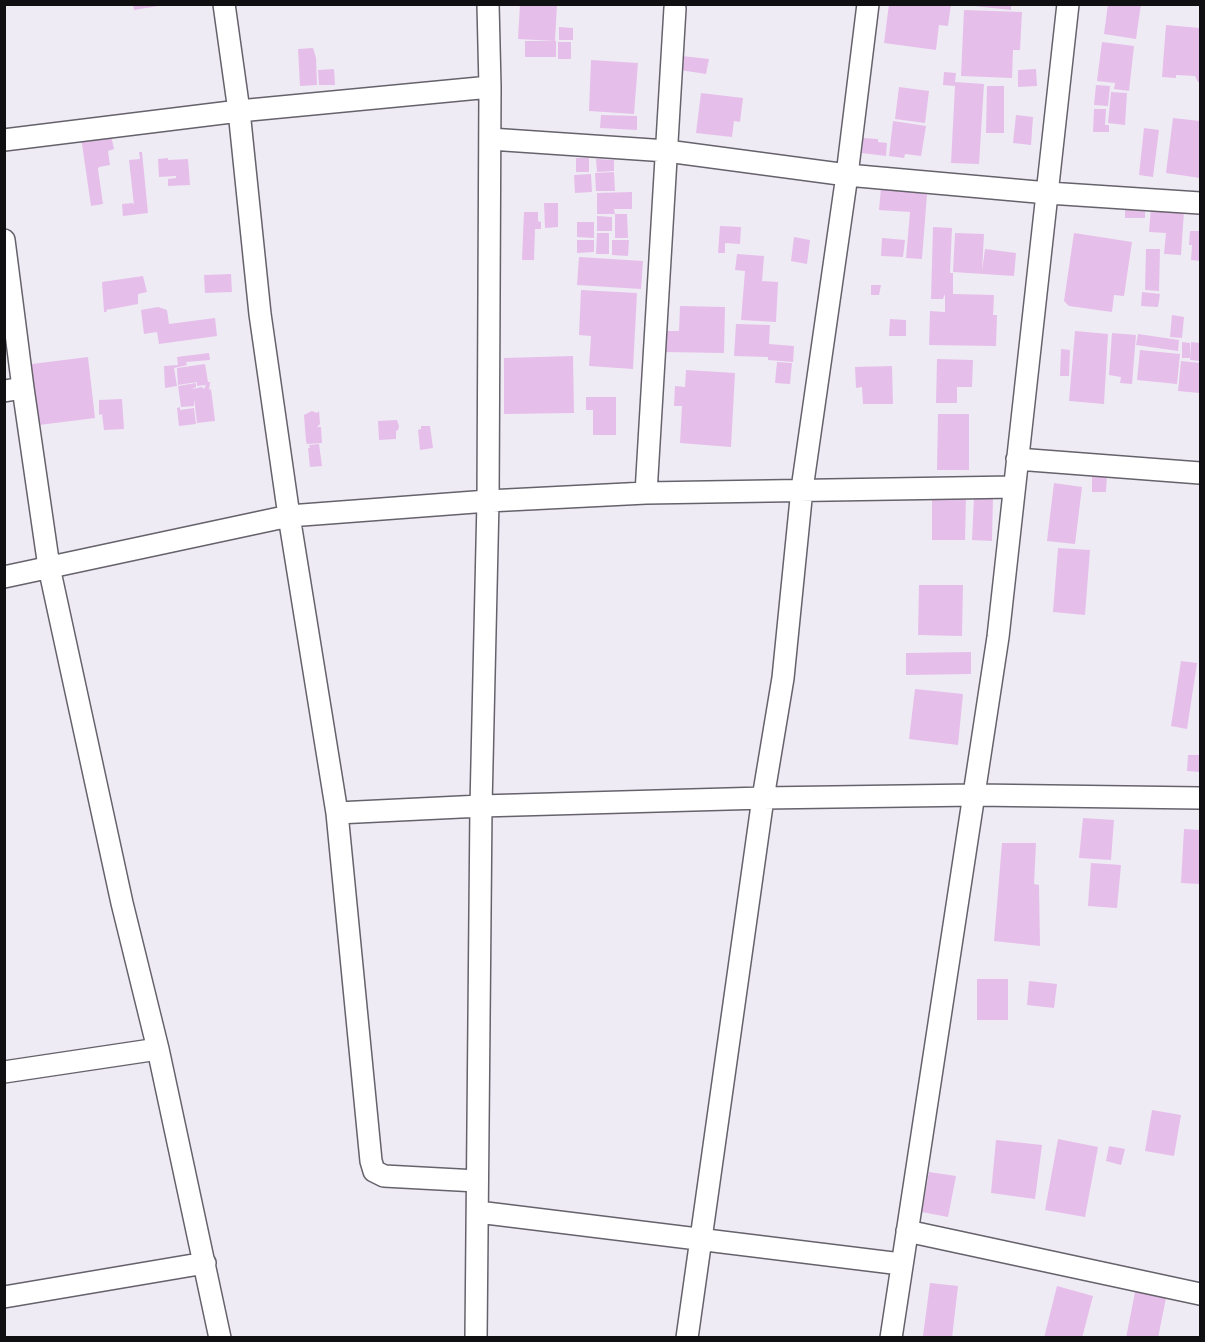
<!DOCTYPE html>
<html>
<head>
<meta charset="utf-8">
<style>
	body { margin:0 }
	#map { position:relative; width:1205px; height:1342px; overflow:hidden; background:#efebf5; font-family:Arial,sans-serif }
	canvas { display:block }
	.frame { position:absolute; inset:0; border:6px solid #100f12; pointer-events:none }
</style>
</head>
<body>
<div id="map">
<canvas width="1205" height="1342"></canvas>
<div class="frame"></div>
</div>
<script>
const ctx = document.querySelector('canvas').getContext('2d');
ctx.lineJoin = 'round';
function fillPath(path, color) { ctx.fillStyle = color; ctx.fill(path, 'evenodd'); }
const poly = rows => new Path2D(rows.map(r => 'M' + r).join(''));
function trace(path, color, width, dash) { ctx.strokeStyle = color; ctx.lineWidth = width; ctx.lineCap = dash ? 'butt' : 'round'; ctx.setLineDash(dash || []); ctx.stroke(path); }
fillPath(poly([
	[133,4,158,4,158,6,134,10],
	[520,4,557,4,555,41,518,39],
	[889,4,951,4,948,26,939,25,936,50,884,43],
	[974,4,1011,4,1011,10,974,6],
	[1108,4,1141,4,1136,39,1104,34],
	[964,10,1022,12,1020,50,1013,50,1012,78,961,76],
	[1166,25,1200,28,1200,82,1198,82,1195,76,1176,75,1176,78,1162,77],
	[559,27,573,28,573,40,559,40],
	[525,41,556,41,556,57,525,57],
	[558,42,571,42,571,59,558,59],
	[1102,42,1134,46,1129,91,1114,89,1115,83,1097,81],
	[313,48,316,58,317,85,300,86,298,49],
	[682,56,709,59,706,74,680,70],
	[591,60,638,63,634,114,589,111],
	[334,69,335,85,319,85,318,70],
	[1036,69,1037,86,1018,87,1018,70],
	[944,72,956,73,955,82,984,84,979,164,951,163,955,86,943,85],
	[1096,85,1110,86,1108,106,1094,105],
	[987,86,1004,86,1004,133,986,133],
	[899,87,929,91,925,123,895,119],
	[1111,92,1127,93,1125,125,1108,123],
	[701,93,743,98,740,122,734,121,732,137,696,133],
	[1094,109,1106,109,1105,125,1109,125,1109,132,1093,132],
	[601,115,637,116,637,130,600,128],
	[1016,115,1033,117,1031,145,1013,143],
	[1173,118,1200,121,1200,178,1166,173],
	[893,121,926,126,921,156,905,154,904,158,889,156],
	[1144,128,1159,130,1153,177,1139,175],
	[111,135,114,149,108,151,110,165,99,167,98,169,103,204,91,206,81,137],
	[863,138,878,139,878,142,887,143,886,156,862,153],
	[139,152,142,152,148,213,123,216,122,204,133,203,134,205,129,160,140,159],
	[168,158,168,160,188,159,190,185,168,186,168,179,176,178,176,176,159,177,158,159],
	[576,158,589,158,589,172,576,172],
	[596,159,614,160,614,171,597,172],
	[614,172,615,191,596,191,595,173],
	[591,174,592,192,575,193,574,175],
	[882,177,928,181,922,259,906,258,910,212,879,210],
	[632,192,632,209,614,209,615,214,597,214,597,193],
	[1152,194,1185,197,1181,255,1164,254,1166,233,1149,232],
	[544,203,558,203,558,227,545,228],
	[1125,203,1145,203,1145,218,1125,218],
	[524,212,538,212,538,221,541,222,541,229,535,229,534,260,522,260],
	[615,214,627,214,628,238,615,238],
	[597,216,612,217,612,231,597,231],
	[577,222,594,222,594,238,577,237],
	[720,226,741,227,740,244,725,243,725,253,718,253],
	[933,227,952,228,950,273,953,273,953,294,994,295,993,315,997,315,996,346,929,345,930,311,945,312,945,294,943,299,931,299],
	[1190,231,1200,231,1200,261,1191,260,1192,245,1189,245],
	[597,233,609,233,609,254,596,254],
	[955,233,984,234,982,271,985,249,1016,253,1014,276,953,272],
	[1074,233,1132,242,1124,296,1114,295,1112,312,1069,306,1064,301],
	[794,237,810,240,807,264,791,261],
	[882,238,905,240,903,257,881,256],
	[577,240,594,240,594,252,577,253],
	[612,240,629,240,628,256,612,255],
	[1146,249,1160,249,1159,291,1145,290],
	[737,254,764,256,762,281,778,282,776,322,741,320,745,271,735,270],
	[579,257,643,261,641,289,577,285],
	[231,274,232,292,205,293,204,275],
	[143,276,147,292,138,294,138,304,106,310,107,312,104,312,102,282],
	[871,285,881,285,879,295,871,295],
	[581,290,637,293,633,369,589,366,591,336,579,335],
	[1142,292,1160,294,1158,307,1141,306],
	[680,306,725,307,724,353,663,352,664,331,679,331],
	[158,307,167,310,169,324,215,318,217,336,159,344,157,332,144,334,141,310],
	[1172,315,1184,317,1182,338,1170,337],
	[890,319,906,320,906,336,889,336],
	[736,324,770,325,769,344,794,346,793,362,768,360,768,357,734,356],
	[1075,331,1108,334,1104,404,1069,401],
	[1112,333,1136,335,1132,384,1120,383,1121,377,1109,375],
	[1138,334,1179,340,1178,351,1136,345],
	[1182,342,1190,343,1190,358,1182,358],
	[1191,342,1200,343,1200,361,1190,360],
	[1061,349,1070,350,1069,376,1060,376],
	[1140,350,1180,354,1177,384,1137,380],
	[209,353,210,360,186,362,187,365,174,368,177,386,165,388,164,366,178,365,177,357],
	[573,356,574,413,504,414,504,358],
	[88,357,95,418,31,426,24,365],
	[937,359,973,360,972,387,957,387,957,403,936,403],
	[1181,361,1200,363,1200,393,1178,391],
	[777,362,792,363,790,384,775,383],
	[205,364,208,382,210,382,209,390,211,389,215,421,197,423,194,398,194,406,181,407,178,386,196,383,196,387,192,389,202,387,204,389,206,385,197,386,197,382,178,385,177,370,177,368],
	[892,366,893,404,863,404,862,387,856,388,855,367],
	[686,370,735,373,731,447,680,443,682,406,674,406,675,386,685,387],
	[586,397,616,397,616,435,593,435,593,410,586,410],
	[122,399,124,429,104,430,102,414,99,415,99,400],
	[180,407,180,410,194,408,196,424,179,426,177,408],
	[312,411,317,413,319,411,320,424,317,427,321,427,322,443,307,444,306,441,304,415],
	[938,414,969,414,969,470,937,470],
	[397,420,399,426,398,430,396,431,396,439,379,440,378,421],
	[421,426,430,426,433,448,420,450,418,430,421,429],
	[319,444,322,466,310,467,308,448,310,448,309,445],
	[1092,474,1107,474,1106,492,1092,492],
	[1054,483,1082,487,1075,544,1047,541],
	[932,495,966,495,965,540,932,540],
	[974,496,993,497,992,541,972,540],
	[1058,548,1090,550,1085,615,1053,612],
	[919,585,963,585,962,636,918,635],
	[971,652,971,674,906,675,906,653],
	[1181,661,1197,663,1187,729,1171,726],
	[915,689,963,694,958,745,909,739],
	[1188,755,1200,755,1200,772,1187,771],
	[1083,818,1114,820,1111,860,1079,858],
	[1184,829,1200,830,1200,884,1181,883],
	[1002,843,1036,843,1034,884,1039,885,1040,946,994,941],
	[1091,863,1121,865,1117,908,1088,906],
	[977,979,1008,979,1008,1020,977,1020],
	[1029,981,1057,984,1054,1008,1027,1005],
	[1152,1110,1181,1115,1174,1156,1145,1151],
	[1058,1139,1098,1147,1085,1217,1045,1210],
	[996,1140,1042,1145,1035,1199,991,1193],
	[1109,1146,1125,1149,1121,1165,1106,1161],
	[929,1172,956,1176,948,1217,922,1212],
	[930,1283,958,1286,952,1338,923,1336],
	[1057,1286,1093,1296,1082,1338,1044,1338],
	[1136,1287,1167,1293,1158,1338,1126,1338]
]), '#e6beea');
const minor = poly([
	[224,4,239,111,260,314,289,516,337,813,371,1161,374,1171,384,1176,477,1181],
	[490,139,667,151,847,175,1048,193,1200,203],
	[4,140,239,111,490,87],
	[4,240,23,388,49,567,122,903,158,1049,220,1338],
	[4,391,23,388],
	[1017,459,1200,473],
	[646,493,675,8],
	[4,577,289,516,488,501,646,493,1014,487],
	[337,813,481,806,763,798,975,795,1200,798],
	[4,1072,158,1049],
	[478,1212,901,1264],
	[907,1231,1200,1294],
	[4,1297,205,1263],
	[476,1338,481,806,488,501,490,87,488,4],
	[687,1338,763,798,783,678,802,489,847,175,868,4],
	[891,1338,998,637,1068,4]
]);
trace(minor, '#66626b', 24);
trace(minor, '#fff', 21);
</script>
</body>
</html>
